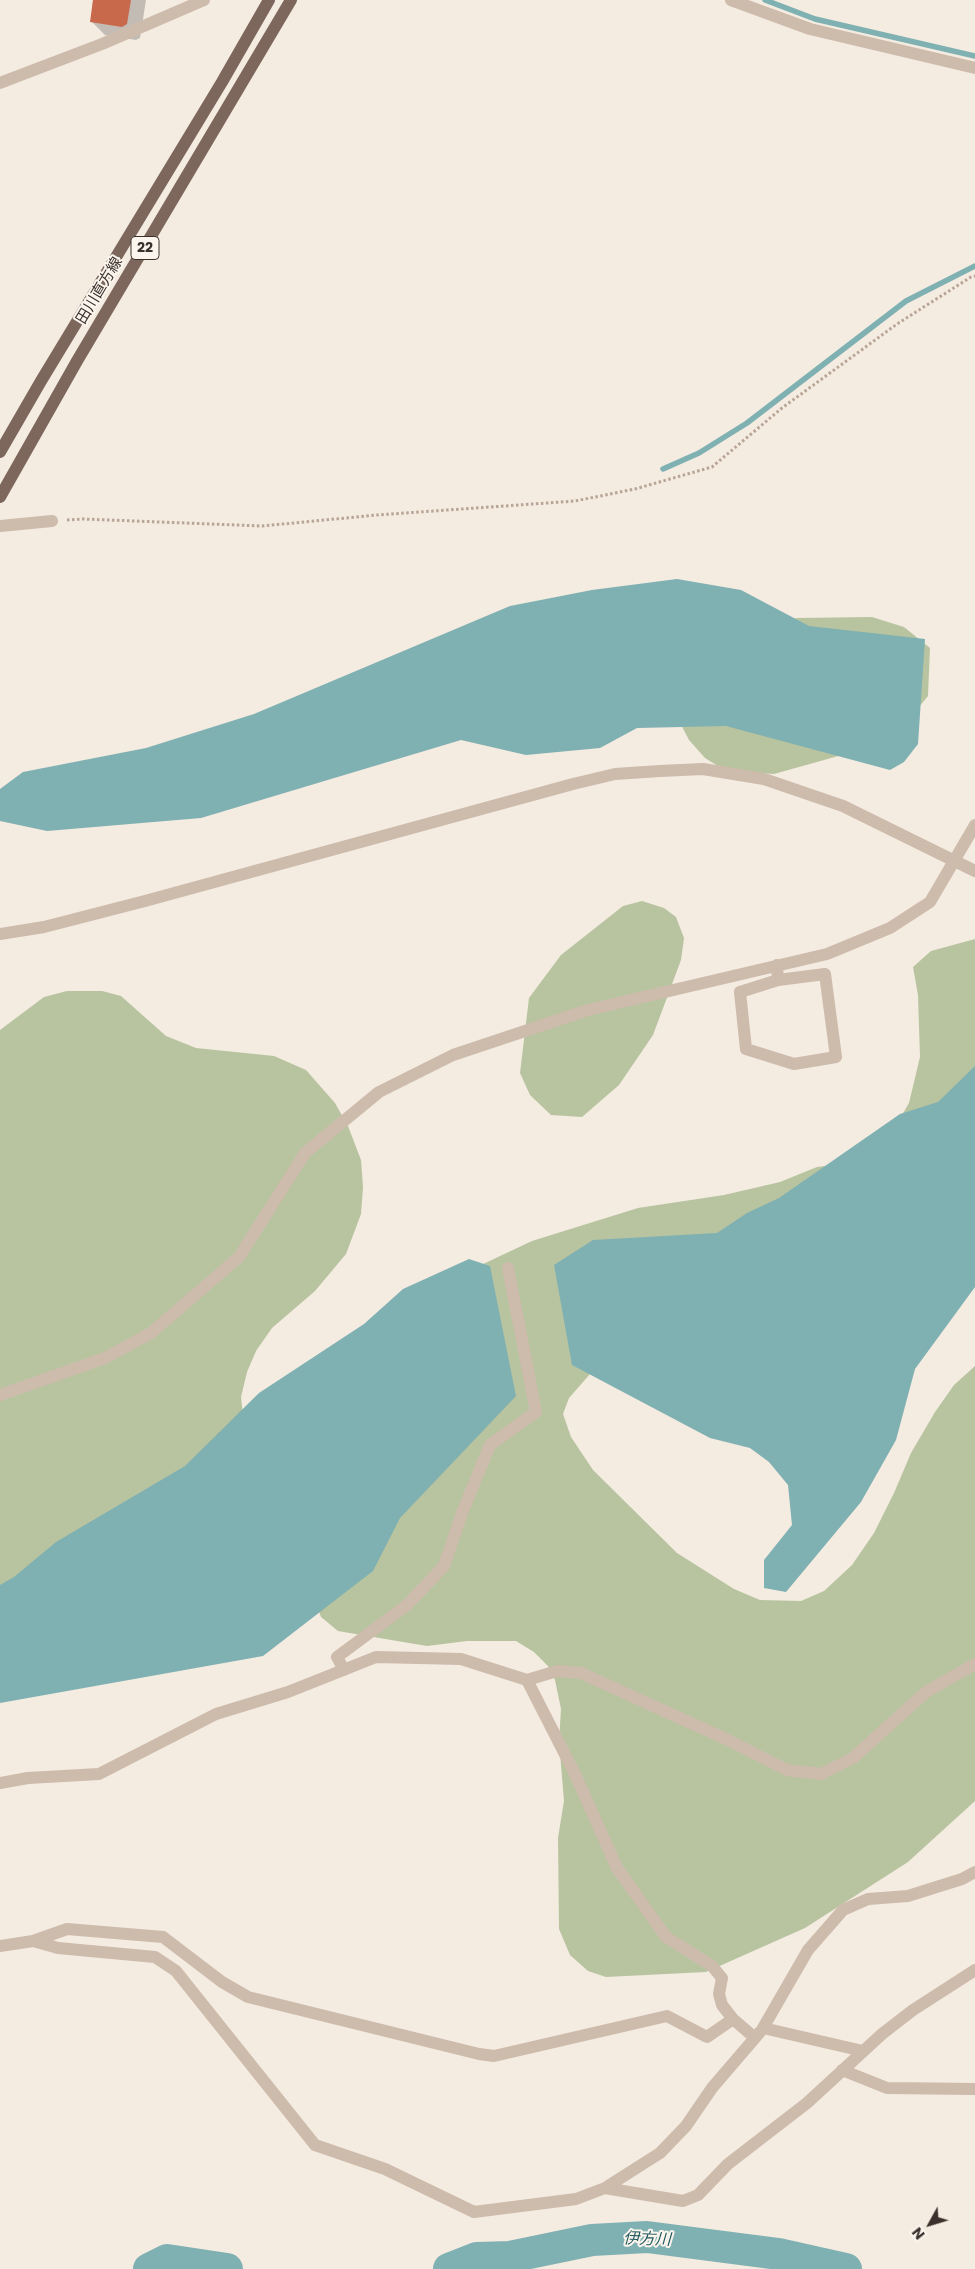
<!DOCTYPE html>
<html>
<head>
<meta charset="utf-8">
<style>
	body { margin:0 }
	#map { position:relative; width:975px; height:2269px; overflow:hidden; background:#f4ebe1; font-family:Poppins,sans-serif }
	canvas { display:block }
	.north { position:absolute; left:905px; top:2199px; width:50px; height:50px; -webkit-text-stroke:4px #fbf5ee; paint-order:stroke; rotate:231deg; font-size:14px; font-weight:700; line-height:20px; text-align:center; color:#3b302b }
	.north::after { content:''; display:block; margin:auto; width:18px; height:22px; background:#3b302b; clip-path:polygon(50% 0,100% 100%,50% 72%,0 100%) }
</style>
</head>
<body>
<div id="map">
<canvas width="975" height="2269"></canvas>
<div class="north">N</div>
</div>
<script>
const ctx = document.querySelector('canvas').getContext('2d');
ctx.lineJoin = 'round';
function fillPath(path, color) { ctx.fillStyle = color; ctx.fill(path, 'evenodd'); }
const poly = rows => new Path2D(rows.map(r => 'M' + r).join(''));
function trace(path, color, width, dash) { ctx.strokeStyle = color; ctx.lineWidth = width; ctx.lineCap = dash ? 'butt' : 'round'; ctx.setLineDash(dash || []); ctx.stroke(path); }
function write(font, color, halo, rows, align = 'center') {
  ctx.font = font + ' Poppins,"Noto Sans JP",sans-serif'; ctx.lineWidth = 4; ctx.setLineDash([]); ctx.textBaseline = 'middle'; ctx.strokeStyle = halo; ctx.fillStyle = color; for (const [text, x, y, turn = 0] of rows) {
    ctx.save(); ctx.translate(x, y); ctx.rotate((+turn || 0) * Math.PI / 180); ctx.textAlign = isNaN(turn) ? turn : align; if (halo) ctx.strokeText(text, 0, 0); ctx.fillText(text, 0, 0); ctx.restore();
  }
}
fillPath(poly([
	[872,617,904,627,930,648,928,696,919,707,849,753,774,774,726,771,705,758,689,740,668,700,730,631,797,618],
	[642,901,664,908,676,917,684,938,681,960,653,1035,619,1085,582,1117,551,1115,530,1095,520,1073,529,998,561,955,623,906],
	[975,939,975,1229,597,1366,569,1398,563,1414,571,1437,593,1470,677,1553,734,1589,760,1600,801,1601,824,1591,852,1565,874,1533,894,1493,911,1453,935,1412,954,1385,975,1366,975,1801,908,1862,805,1928,706,1972,606,1977,588,1971,570,1955,559,1929,558,1838,564,1801,559,1741,561,1709,555,1680,548,1666,534,1652,516,1641,467,1641,427,1646,338,1631,321,1617,310,1586,481,1265,532,1241,638,1208,724,1195,780,1182,817,1167,850,1163,888,1139,909,1103,920,1057,918,995,913,967,931,951],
	[67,991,102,991,121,996,166,1036,196,1048,274,1056,306,1070,335,1103,348,1126,361,1160,363,1187,361,1214,346,1254,315,1291,272,1328,256,1351,247,1372,241,1397,249,1474,0,1702,0,1030,44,997]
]), '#b8c4a0');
fillPath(poly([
	[677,579,741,590,809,626,925,639,918,744,904,762,890,770,726,726,637,728,600,748,526,755,461,740,201,818,47,831,0,821,0,789,23,772,146,748,254,714,510,606,592,590],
	[975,1066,975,1287,915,1369,896,1440,861,1502,786,1592,764,1588,764,1560,792,1525,788,1485,769,1462,750,1448,710,1438,572,1365,554,1265,593,1240,717,1233,747,1213,779,1198,900,1114,938,1102],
	[469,1259,490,1266,516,1396,400,1518,373,1571,263,1656,0,1703,0,1585,14,1577,56,1542,185,1466,259,1393,364,1324,403,1289]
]), '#7fb0b2');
fillPath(poly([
	[93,0,146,0,140,38,136,40,105,35,91,21]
]), '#0003');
trace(poly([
	[765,0,815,19,975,56],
	[663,469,699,453,747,423,906,301,975,266]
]), '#7fb0b2', 5.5);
trace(poly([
	[149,2269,167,2260,227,2269],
	[449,2269,477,2258,510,2257,592,2240,647,2237,779,2254,846,2269]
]), '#7fb0b2', 32);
fillPath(poly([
	[93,0,131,0,127,24,122,27,90,22]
]), '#c8694b');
trace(poly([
	[67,520,83,519,262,526,377,515,575,501,635,489,712,467,782,408,897,324,971,277,975,276]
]), '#b9a596', 3, [2.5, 2.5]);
trace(poly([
	[731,0,810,29,975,68],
	[0,83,102,44,204,0],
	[0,526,52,521],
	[0,934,44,927,145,901,573,784,615,774,660,771,703,769,764,779,843,806,975,871],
	[777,965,778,980,740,992,746,1049,794,1064,836,1057,825,974,778,980],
	[0,1395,105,1358,151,1333,239,1257,305,1153,379,1092,453,1055,588,1010,827,954,890,928,930,902,975,825],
	[344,1670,337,1657,407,1605,444,1566,462,1513,490,1445,536,1412,508,1268],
	[527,1680,575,1774,617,1868,666,1937,712,1966,722,1978,719,1994,722,2005,733,2019,755,2038],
	[0,1783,28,1778,99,1774,216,1714,288,1692,376,1657,461,1659,527,1680,557,1671,581,1673,726,1739,787,1770,821,1774,853,1758,926,1692,975,1664],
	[33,1941,67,1929,163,1937,222,1982,248,1997,479,2054,494,2056,667,2016,707,2037,733,2019],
	[0,1946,33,1941,58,1948,155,1957,176,1971,315,2145,385,2169,474,2212,576,2199,605,2188,683,2201,698,2195,728,2164,807,2103,882,2034,913,2010,975,1970],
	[863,2051,763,2028,808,1950,843,1910,868,1899,908,1896,962,1879,975,1872],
	[842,2070,887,2088,975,2089],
	[605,2188,660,2153,686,2126,712,2088,760,2032]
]), '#cdbbac', 12);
trace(poly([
	[0,452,41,381,222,82,269,0],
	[0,497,77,361,291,0]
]), '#7d675c', 12);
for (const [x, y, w] of [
	[145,248,28]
]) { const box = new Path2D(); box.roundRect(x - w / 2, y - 11.5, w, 23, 4); ctx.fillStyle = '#fbf5ee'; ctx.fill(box); trace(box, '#3b302b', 1); }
write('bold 14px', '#3b302b', null, [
	["22",145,248]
]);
write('15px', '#3b302b', '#fbf5ee', [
	["田川直方線",100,291,-59]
]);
write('italic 16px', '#1f5a5e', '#fbf5ee', [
	["伊方川",647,2240,2]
]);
</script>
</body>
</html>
